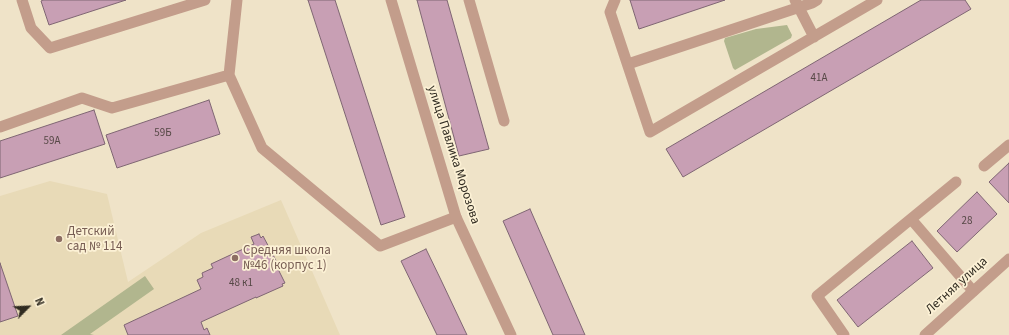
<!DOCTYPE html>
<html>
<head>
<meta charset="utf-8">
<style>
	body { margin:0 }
	#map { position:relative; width:1009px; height:335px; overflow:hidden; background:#efe3c8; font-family:"Source Sans 3",sans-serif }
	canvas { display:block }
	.north { position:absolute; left:8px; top:287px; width:40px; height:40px; -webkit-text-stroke:3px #fcf1d5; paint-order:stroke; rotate:66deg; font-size:11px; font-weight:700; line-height:16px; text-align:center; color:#302b21 }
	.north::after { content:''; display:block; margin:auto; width:14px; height:18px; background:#302b21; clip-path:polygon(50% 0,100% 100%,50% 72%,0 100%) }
</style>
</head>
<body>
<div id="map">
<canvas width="1009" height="335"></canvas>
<div class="north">N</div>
</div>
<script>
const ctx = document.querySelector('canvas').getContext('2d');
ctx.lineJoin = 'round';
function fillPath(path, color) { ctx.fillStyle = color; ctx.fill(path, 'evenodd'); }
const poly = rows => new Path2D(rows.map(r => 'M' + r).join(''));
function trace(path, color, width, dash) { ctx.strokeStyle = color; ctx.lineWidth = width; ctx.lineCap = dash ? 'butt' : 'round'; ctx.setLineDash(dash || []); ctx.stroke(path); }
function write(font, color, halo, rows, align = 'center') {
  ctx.font = font + ' "Source Sans 3",sans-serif'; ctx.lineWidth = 3.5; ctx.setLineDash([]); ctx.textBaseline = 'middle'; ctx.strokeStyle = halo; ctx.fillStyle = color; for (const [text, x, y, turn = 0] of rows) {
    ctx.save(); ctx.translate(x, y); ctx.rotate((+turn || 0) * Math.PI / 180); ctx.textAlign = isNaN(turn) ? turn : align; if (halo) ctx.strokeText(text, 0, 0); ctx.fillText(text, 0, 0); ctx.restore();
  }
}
fillPath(poly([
	[50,181,107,194,128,282,201,233,281,200,340,335,0,335,0,196]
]), '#e8dab7');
fillPath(poly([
	[787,25,792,35,791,38,735,70,733,68,724,41,725,38,756,29],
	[145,276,154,289,90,334,94,335,61,335]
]), '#b1b68e');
const building = poly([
	[43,0,126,0,49,25,41,1,43,0],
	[308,0,335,0,405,217,381,225,308,0],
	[417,0,447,0,489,149,459,156,417,0],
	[630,0,725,0,639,29,630,0],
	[921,0,965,0,971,9,683,177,666,149,921,0],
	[209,100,220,134,117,168,106,135,209,100],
	[94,110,105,144,0,178,0,141,94,110],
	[1009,163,1009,203,989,182,1009,163],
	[977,192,997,214,957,252,937,231,977,192],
	[530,209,585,335,553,335,503,221,530,209],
	[259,234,261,238,263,236,279,266,277,267,285,283,282,284,283,286,256,298,256,297,201,322,204,330,207,328,210,335,128,335,124,325,201,289,197,280,203,277,202,273,213,268,211,264,254,244,251,237,259,234],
	[912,241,933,268,858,327,837,300,912,241],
	[426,249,441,280,467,335,437,335,401,261,426,249],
	[0,263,18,316,0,322,0,263]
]);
fillPath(building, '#c89fb4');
trace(building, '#7f6673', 1);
trace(poly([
	[22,0,31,28,50,48,205,0],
	[237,0,229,75,262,148,380,246,456,217],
	[469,0,504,121],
	[615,0,610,12,650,132,877,0],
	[795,0,814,37],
	[628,64,812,3,817,0],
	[0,127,82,98,112,108,229,75],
	[984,166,1009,145],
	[911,219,973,291],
	[844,335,817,296,956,182]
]), '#c39d8b', 11);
trace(poly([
	[391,0,456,217,511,335],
	[925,335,1009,259]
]), '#c39d8b', 11);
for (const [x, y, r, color] of [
	[59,239,4,"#8d6e63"],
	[235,258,4,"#8d6e63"]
]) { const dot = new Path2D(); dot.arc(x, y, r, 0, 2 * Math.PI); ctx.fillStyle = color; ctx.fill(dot); trace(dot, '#fcf1d5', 1.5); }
write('11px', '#564846', null, [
	["41А",819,79],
	["59Б",163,134],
	["59А",52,142],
	["28",967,222],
	["48 к1",241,284]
]);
write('13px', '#302b21', '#fcf1d5', [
	["улица Павлика Морозова",453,155,72],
	["Летняя улица",957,286,-42]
]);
write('13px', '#785e54', '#fcf1d5', [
	["Детский",67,232],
	["сад № 114",67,247],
	["Средняя школа",243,251],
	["№46 (корпус 1)",243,266]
], 'left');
</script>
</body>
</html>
